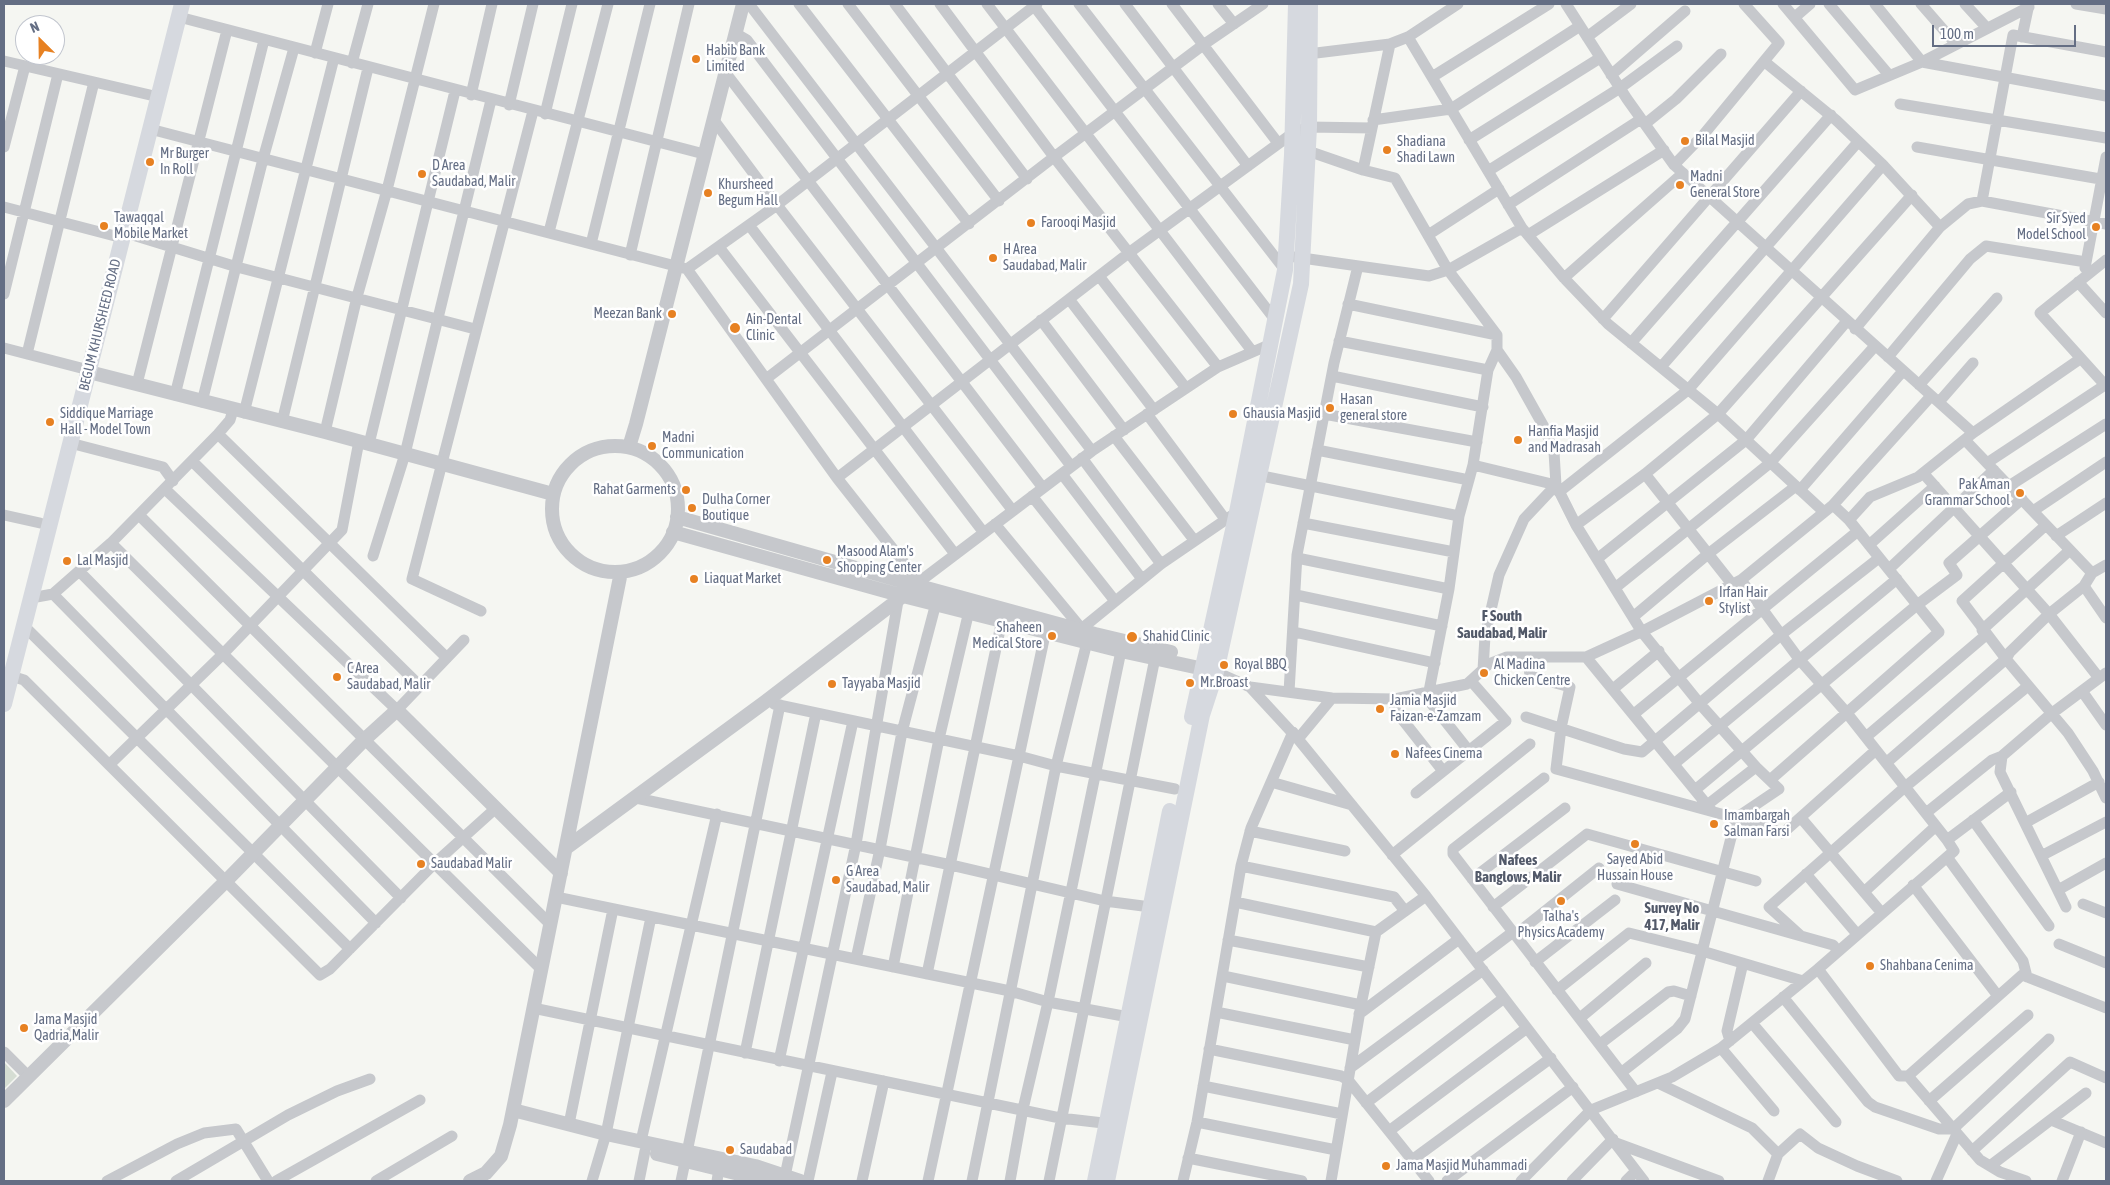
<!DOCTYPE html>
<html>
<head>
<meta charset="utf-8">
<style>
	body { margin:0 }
	#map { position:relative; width:2110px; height:1185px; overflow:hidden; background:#f5f6f2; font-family:"Asap Condensed",sans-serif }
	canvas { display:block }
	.frame { position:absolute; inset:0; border:5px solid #646e84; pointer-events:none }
	.north { position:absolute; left:15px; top:15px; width:50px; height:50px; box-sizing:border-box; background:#fff; border:1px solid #c1c5ce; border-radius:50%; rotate:337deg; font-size:14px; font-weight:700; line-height:20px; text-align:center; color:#646e84 }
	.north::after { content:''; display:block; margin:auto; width:18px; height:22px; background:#e78122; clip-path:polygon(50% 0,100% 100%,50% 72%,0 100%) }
	.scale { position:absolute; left:1932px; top:25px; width:144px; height:22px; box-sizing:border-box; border:2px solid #646e84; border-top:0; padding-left:6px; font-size:15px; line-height:18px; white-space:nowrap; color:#646e84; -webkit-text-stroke:4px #fff; paint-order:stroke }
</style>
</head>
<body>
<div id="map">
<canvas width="2110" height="1185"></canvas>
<div class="frame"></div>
<div class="north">N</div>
<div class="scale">100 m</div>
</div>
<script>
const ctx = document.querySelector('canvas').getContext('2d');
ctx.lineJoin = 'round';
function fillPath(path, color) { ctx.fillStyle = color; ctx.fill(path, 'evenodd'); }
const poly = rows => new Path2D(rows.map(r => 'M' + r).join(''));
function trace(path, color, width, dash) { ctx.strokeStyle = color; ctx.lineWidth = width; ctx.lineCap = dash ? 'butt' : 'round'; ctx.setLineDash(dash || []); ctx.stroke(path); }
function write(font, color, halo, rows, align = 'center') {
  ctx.font = font + ' "Asap Condensed",sans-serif'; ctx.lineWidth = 5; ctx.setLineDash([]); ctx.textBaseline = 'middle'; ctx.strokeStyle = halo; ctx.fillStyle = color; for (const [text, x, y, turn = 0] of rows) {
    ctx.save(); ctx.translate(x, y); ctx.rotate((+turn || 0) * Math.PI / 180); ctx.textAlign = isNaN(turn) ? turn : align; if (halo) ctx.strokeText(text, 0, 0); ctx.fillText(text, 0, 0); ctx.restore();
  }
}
fillPath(poly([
	[4,1062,17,1076,4,1089]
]), '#d5ddd3');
trace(poly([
	[749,4,1092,451],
	[799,4,969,224],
	[848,4,999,201],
	[895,4,1027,179],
	[940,4,1054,157,1218,367],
	[987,4,1252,351],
	[1079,4,1285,270],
	[1125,4,1248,166],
	[1172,4,1278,143],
	[1218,4,1234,24],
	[1566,4,1627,99,1674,165,1973,433],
	[1783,4,1855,90,1922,62,2029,7],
	[1829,4,1889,75],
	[1875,4,1922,62,2106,96],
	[1921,4,1955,43],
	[1965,4,1986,27],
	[2076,4,2106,9],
	[1034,6,1276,321],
	[179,17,704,154],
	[1795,17,1810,4],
	[735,33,747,40,1071,466],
	[1408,37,1522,228,1564,278,1608,324,1718,414,1824,512],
	[1587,37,1631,4],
	[2022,37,2029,4],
	[315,53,328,4],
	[1308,54,1390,44,1408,37,1458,4],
	[4,61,150,95],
	[1765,62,1836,120,1883,165,1940,227],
	[352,63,368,4],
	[725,72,1043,488],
	[1611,75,1685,11],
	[1432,77,1549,4],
	[471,95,492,4],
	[1900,104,2106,138],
	[509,105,533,4],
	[545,114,572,4],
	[713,119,777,205,1013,511],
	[1373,120,1451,109,1580,26],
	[1645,124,1676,99,1721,54],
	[150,129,687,269,777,205,1037,4],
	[1469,140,1600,58],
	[4,147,25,66],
	[1917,147,2106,180],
	[1308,151,1363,170,1395,178,1448,270,1497,335,1497,350,1516,377,1544,427,1554,452,1556,485,1576,525,1642,632,1700,704,1756,767,1779,789,1736,818,1685,1019,1677,1029,1622,1072],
	[1674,165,1704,134,1779,43,1744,4],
	[1363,170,1390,44],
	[1488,171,1620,88,1677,46],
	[1982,201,2013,35,2106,52],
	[1508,205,1641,119],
	[4,207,115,236],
	[749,225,984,533],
	[123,232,237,267,475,329],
	[549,232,608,4],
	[1428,235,1499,189],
	[1528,235,1664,150],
	[591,244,650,4],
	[719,247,955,554],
	[630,255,689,4],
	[1295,257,1429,276,1448,270,1522,228],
	[2106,260,2040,313,2106,386],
	[2085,268,2106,157],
	[687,269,837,478,919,582,918,589],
	[1099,276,1186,388],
	[1564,278,1683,173],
	[2078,282,2106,313],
	[4,294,58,74],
	[1069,299,1154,410],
	[1348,304,1497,335],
	[1603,319,1801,91],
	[1041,320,1124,430],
	[1855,329,1940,227,1968,204,1982,201,2106,224],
	[1339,341,1488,370],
	[1631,343,1831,115],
	[4,348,81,368],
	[27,354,94,82],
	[1888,357,1970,259,1986,246,2086,262],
	[1661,367,1858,142],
	[1332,376,1483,407],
	[766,379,1054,157,1203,45,1263,4],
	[137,384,227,30],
	[1919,385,1997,298],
	[175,395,264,40],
	[202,402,263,159,294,48],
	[1939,402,1973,363],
	[244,413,334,58],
	[1147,414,1225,519],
	[1324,414,1477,442],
	[282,422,368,68],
	[325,432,357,297,387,190,434,4],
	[218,434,447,658],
	[1114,436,1194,540],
	[1965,440,2092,573],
	[70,443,163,467,173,481],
	[369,444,455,91],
	[1317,450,1469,480],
	[1082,458,1161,564],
	[192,461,420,686],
	[1987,463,2105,385],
	[1473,465,1556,485,1524,519,1499,575,1485,636,1483,670],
	[1923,473,2049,614,2099,678],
	[1062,474,1142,579],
	[1252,474,1459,516],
	[1645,474,1732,584],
	[837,478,1130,252,1293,133,1309,127,1372,128],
	[2009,486,2106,424],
	[165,489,397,710,464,640],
	[1800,490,1903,371],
	[1559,492,1688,390,1883,165],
	[1032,496,1115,601],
	[2033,511,2106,462],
	[4,515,40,523],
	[139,515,550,924],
	[1849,520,1870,497,1918,477,1973,433,2080,359],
	[1303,523,1454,552],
	[995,524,1081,628],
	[1576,525,1645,474,1718,414,1912,195],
	[2046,525,1962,601,2006,659,2068,733,2093,771,2106,798],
	[2056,536,2106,503],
	[111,543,541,969],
	[1869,545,1935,486],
	[373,556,405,454,491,100],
	[1297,558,1449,589],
	[1597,559,1746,440,1847,321],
	[1889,569,1994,470],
	[79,571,401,898],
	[1741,580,1799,659,1846,712,1947,840,2011,792],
	[919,582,1092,451,1218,367,1271,344],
	[2084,586,2106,618],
	[1615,588,1770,463,1875,346],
	[53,594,376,923],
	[1296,595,1442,626],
	[31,598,53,594,111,543,218,434,230,420,233,410],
	[481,611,412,579,533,111],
	[1633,617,1708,554,1796,486],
	[24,626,350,949],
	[1080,630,1161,564,1237,512],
	[1982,630,2070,550],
	[1294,632,1435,663],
	[1586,657,1712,811],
	[1528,658,1530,676,1570,687,1561,728,1556,769,1736,818,1783,833,1876,750],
	[1216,672,1250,687,1298,739,1426,896,1644,1181],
	[11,676,24,680,320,975,330,969,435,863,496,808],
	[1250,687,1332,698,1395,699,1467,684,1489,664,1507,657,1586,657,1645,630,1741,580,1833,505],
	[1613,689,1659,651],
	[1429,691,1449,589,1459,516,1473,465,1488,370,1497,350],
	[2082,691,2106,725],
	[1289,692,1297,555,1334,363,1358,266],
	[1423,693,1469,751],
	[1395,699,1395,710,1443,771],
	[774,704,1019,756,1056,766,1175,789],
	[1634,714,1858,531],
	[1526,717,1624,749,1642,752,1782,634,1879,558],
	[1866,737,1986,635],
	[1298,739,1332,698],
	[1886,763,2006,659,2010,652,2049,614,2084,586,2092,573,2106,565],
	[1674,764,1897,579],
	[109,765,222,655,342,530,359,441],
	[1544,778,1453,849,1453,854,1636,1092],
	[1770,780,1939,632,1849,520,1833,505,1931,396],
	[1271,782,1352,805],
	[1695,790,1917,605,1957,575,1949,563,2022,499],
	[1416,793,1506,721,1471,681],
	[636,798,951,865,1105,901,1158,908],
	[1707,805,1756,767],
	[1926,813,1992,760,2002,756],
	[1801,818,1881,912],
	[1973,820,2049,926],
	[2025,823,2099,782],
	[1250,831,1345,851],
	[1392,855,1530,744],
	[2041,856,2106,822],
	[1947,857,2023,961,2027,977],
	[1241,866,1394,897,1405,911],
	[1806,874,1857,934],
	[1472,879,1565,808],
	[1617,884,1801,936,1833,945,1838,951],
	[1913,885,1998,996],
	[2058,890,2106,863],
	[1864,892,1936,826],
	[556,897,1010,991,1048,1002,1134,1018],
	[1235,902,1376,932],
	[2083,904,2106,913],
	[1493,907,1587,834,1756,881],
	[2066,907,2000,772,2002,756,2051,714,2106,673],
	[1515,935,1599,868],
	[1801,936,1769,907,1905,787,2028,686],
	[1228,940,1369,967],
	[2059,944,2106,963],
	[856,959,880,849,902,732,936,603],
	[1476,960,1513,932],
	[1535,962,1615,900],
	[893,967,939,739,969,611],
	[1818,969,1899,1076,1908,1076,1980,1160,2000,1172,2026,1181],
	[927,974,1002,620],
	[1223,976,1361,1005],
	[1557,990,1629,933,1702,951,1803,981],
	[1783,997,1868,1102,1875,1107,1939,1129,1953,1129,2049,1039],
	[533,1008,1060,1118,1112,1124],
	[1216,1012,1355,1040],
	[1359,1014,1459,939],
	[1580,1018,1646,963],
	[1752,1023,1836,1122],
	[1730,1041,1727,1031,1743,963],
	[1600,1044,1668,992,1674,991,1691,996],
	[1721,1048,1774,1111],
	[1209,1049,1341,1076,1348,1080,1429,1181],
	[4,1052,28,1076],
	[745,1053,816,713],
	[779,1061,853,721],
	[1350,1068,1483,970],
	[1908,1076,2022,975,2106,1008],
	[1658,1083,1752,1128,1778,1154],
	[1203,1086,1342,1114],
	[1929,1101,2028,1015],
	[1366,1103,1504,998],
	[2051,1120,2106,1143],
	[1197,1122,1336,1150],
	[569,1124,613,909],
	[1389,1131,1527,1028],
	[641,1141,717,814],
	[1616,1143,1719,1181],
	[1972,1151,2070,1062,2106,1078],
	[1188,1158,1302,1181],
	[1412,1160,1551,1058],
	[1990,1166,2086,1093],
	[785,1176,856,844,898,601],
	[107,1181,177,1144,204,1133,236,1129,268,1181],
	[176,1181,288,1115,337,1091,370,1079],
	[276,1181,420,1100],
	[376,1181,452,1136],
	[592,1181,606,1134,651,917],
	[639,1181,645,1151],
	[681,1181,780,705],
	[717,1181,719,1168],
	[808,1181,832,1072],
	[862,1181,884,1081],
	[928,1181,1046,630],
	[972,1181,1056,766,1087,642],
	[1010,1181,1023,1109,1048,1002,1121,651],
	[1049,1181,1155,658],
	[1183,1181,1197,1122,1241,866,1251,828,1293,732],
	[1331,1181,1361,1005,1376,932,1426,896],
	[1447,1181,1573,1087],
	[1521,1181,1591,1110,1672,1077,1721,1048,1818,969,1954,851,1947,840],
	[1572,1181,1613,1139],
	[1626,1181,1636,1171],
	[1768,1181,1778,1154,1800,1134,1818,1148,1857,1166,1897,1181],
	[1936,1181,1957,1134],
	[2062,1181,2081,1132]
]), '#c6c8cc', 11);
trace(poly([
	[89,372,325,432,553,494],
	'552 509a63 63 0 1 1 126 0a63 63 0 1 1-126 0Z',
	[629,447,636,424,743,4],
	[677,517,919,586,1095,634,1171,652],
	[673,532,903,596,1121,651,1213,671],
	[566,848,765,702,903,596],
	[4,1101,227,880,364,740,397,710,561,873],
	[513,1110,606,1134,755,1166,800,1181],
	[657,1154,768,1181],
	[470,1181,486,1173,501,1156,510,1125,621,572]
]), '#c6c8cc', 14);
trace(poly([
	[4,704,182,4],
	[1192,717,1237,512,1285,270,1292,155,1296,4],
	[1095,1181,1170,811],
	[1107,1181,1202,715,1216,672,1301,284,1309,127,1310,4]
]), '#d6d9df', 16);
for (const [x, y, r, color] of [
	[696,59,5,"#e78122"],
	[1685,141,5,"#e78122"],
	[1387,150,5,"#e78122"],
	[150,162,5,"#e78122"],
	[422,174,5,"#e78122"],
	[1680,185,5,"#e78122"],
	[708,193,5,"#e78122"],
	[1031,223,5,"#e78122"],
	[104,226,5,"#e78122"],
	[2096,227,5,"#e78122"],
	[993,258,5,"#e78122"],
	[672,314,5,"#e78122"],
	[735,328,6,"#e78122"],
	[1330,408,5,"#e78122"],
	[1233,414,5,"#e78122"],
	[50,422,5,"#e78122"],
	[1518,440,5,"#e78122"],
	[652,446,5,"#e78122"],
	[686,490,5,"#e78122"],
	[2020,493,5,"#e78122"],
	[692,508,5,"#e78122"],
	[827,560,5,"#e78122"],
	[67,561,5,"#e78122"],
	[694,579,5,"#e78122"],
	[1709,601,5,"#e78122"],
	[1052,636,5,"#e78122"],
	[1132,637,6,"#e78122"],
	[1224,665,5,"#e78122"],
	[1484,673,5,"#e78122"],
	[337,677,5,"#e78122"],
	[1190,683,5,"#e78122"],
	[832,684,5,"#e78122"],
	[1380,709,5,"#e78122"],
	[1395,754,5,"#e78122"],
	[1714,824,5,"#e78122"],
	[1635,844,5,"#e78122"],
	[421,864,5,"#e78122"],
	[836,880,5,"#e78122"],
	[1561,901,5,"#e78122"],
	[1870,966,5,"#e78122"],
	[24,1028,5,"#e78122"],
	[730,1150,5,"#e78122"],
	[1386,1166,5,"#e78122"]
]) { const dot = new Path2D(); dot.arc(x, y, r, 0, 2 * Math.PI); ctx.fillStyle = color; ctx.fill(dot); trace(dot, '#fff', 2); }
write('14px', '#646e84', '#fff', [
	["Habib Bank",706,51],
	["Limited",706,67],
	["Bilal Masjid",1695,141],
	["Shadiana",1397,142],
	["Shadi Lawn",1397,158],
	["Mr Burger",160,154],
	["In Roll",160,170],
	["D Area",432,166],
	["Saudabad, Malir",432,182],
	["Madni",1690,177],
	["General Store",1690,193],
	["Khursheed",718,185],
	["Begum Hall",718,201],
	["Tawaqqal",114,218],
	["Mobile Market",114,234],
	["Sir Syed",2086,219,"right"],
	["Model School",2086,235,"right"],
	["Farooqi Masjid",1041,223],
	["H Area",1003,250],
	["Saudabad, Malir",1003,266],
	["Meezan Bank",662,314,"right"],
	["Ain-Dental",746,320],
	["Clinic",746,336],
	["Hasan",1340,400],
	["general store",1340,416],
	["Siddique Marriage",60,414],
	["Hall - Model Town",60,430],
	["Ghausia Masjid",1243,414],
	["Hanfia Masjid",1528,432],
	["and Madrasah",1528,448],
	["Madni",662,438],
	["Communication",662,454],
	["Pak Aman",2010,485,"right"],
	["Grammar School",2010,501,"right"],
	["Rahat Garments",676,490,"right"],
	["Dulha Corner",702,500],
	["Boutique",702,516],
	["Masood Alam's",837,552],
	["Shopping Center",837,568],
	["Lal Masjid",77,561],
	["Liaquat Market",704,579],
	["Irfan Hair",1719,593],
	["Stylist",1719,609],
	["Shaheen",1042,628,"right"],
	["Medical Store",1042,644,"right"],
	["Shahid Clinic",1143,637],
	["Royal BBQ",1234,665],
	["Al Madina",1494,665],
	["Chicken Centre",1494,681],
	["C Area",347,669],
	["Saudabad, Malir",347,685],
	["Mr.Broast",1200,683],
	["Tayyaba Masjid",842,684],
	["Jamia Masjid",1390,701],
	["Faizan-e-Zamzam",1390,717],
	["Nafees Cinema",1405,754],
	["Imambargah",1724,816],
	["Salman Farsi",1724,832],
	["Sayed Abid",1635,860,"center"],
	["Hussain House",1635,876,"center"],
	["Saudabad Malir",431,864],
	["G Area",846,872],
	["Saudabad, Malir",846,888],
	["Talha's",1561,917,"center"],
	["Physics Academy",1561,933,"center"],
	["Shahbana Cenima",1880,966],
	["Jama Masjid",34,1020],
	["Qadria,Malir",34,1036],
	["Saudabad",740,1150],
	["Jama Masjid Muhammadi",1396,1166]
], 'left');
write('14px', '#646e84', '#fff', [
	["BEGUM KHURSHEED ROAD",100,325,-76]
]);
write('bold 15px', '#525969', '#fff', [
	["F South",1502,616],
	["Saudabad, Malir",1502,633],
	["Nafees",1518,860],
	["Banglows, Malir",1518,877],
	["Survey No",1672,908],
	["417, Malir",1672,925]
]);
</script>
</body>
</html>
